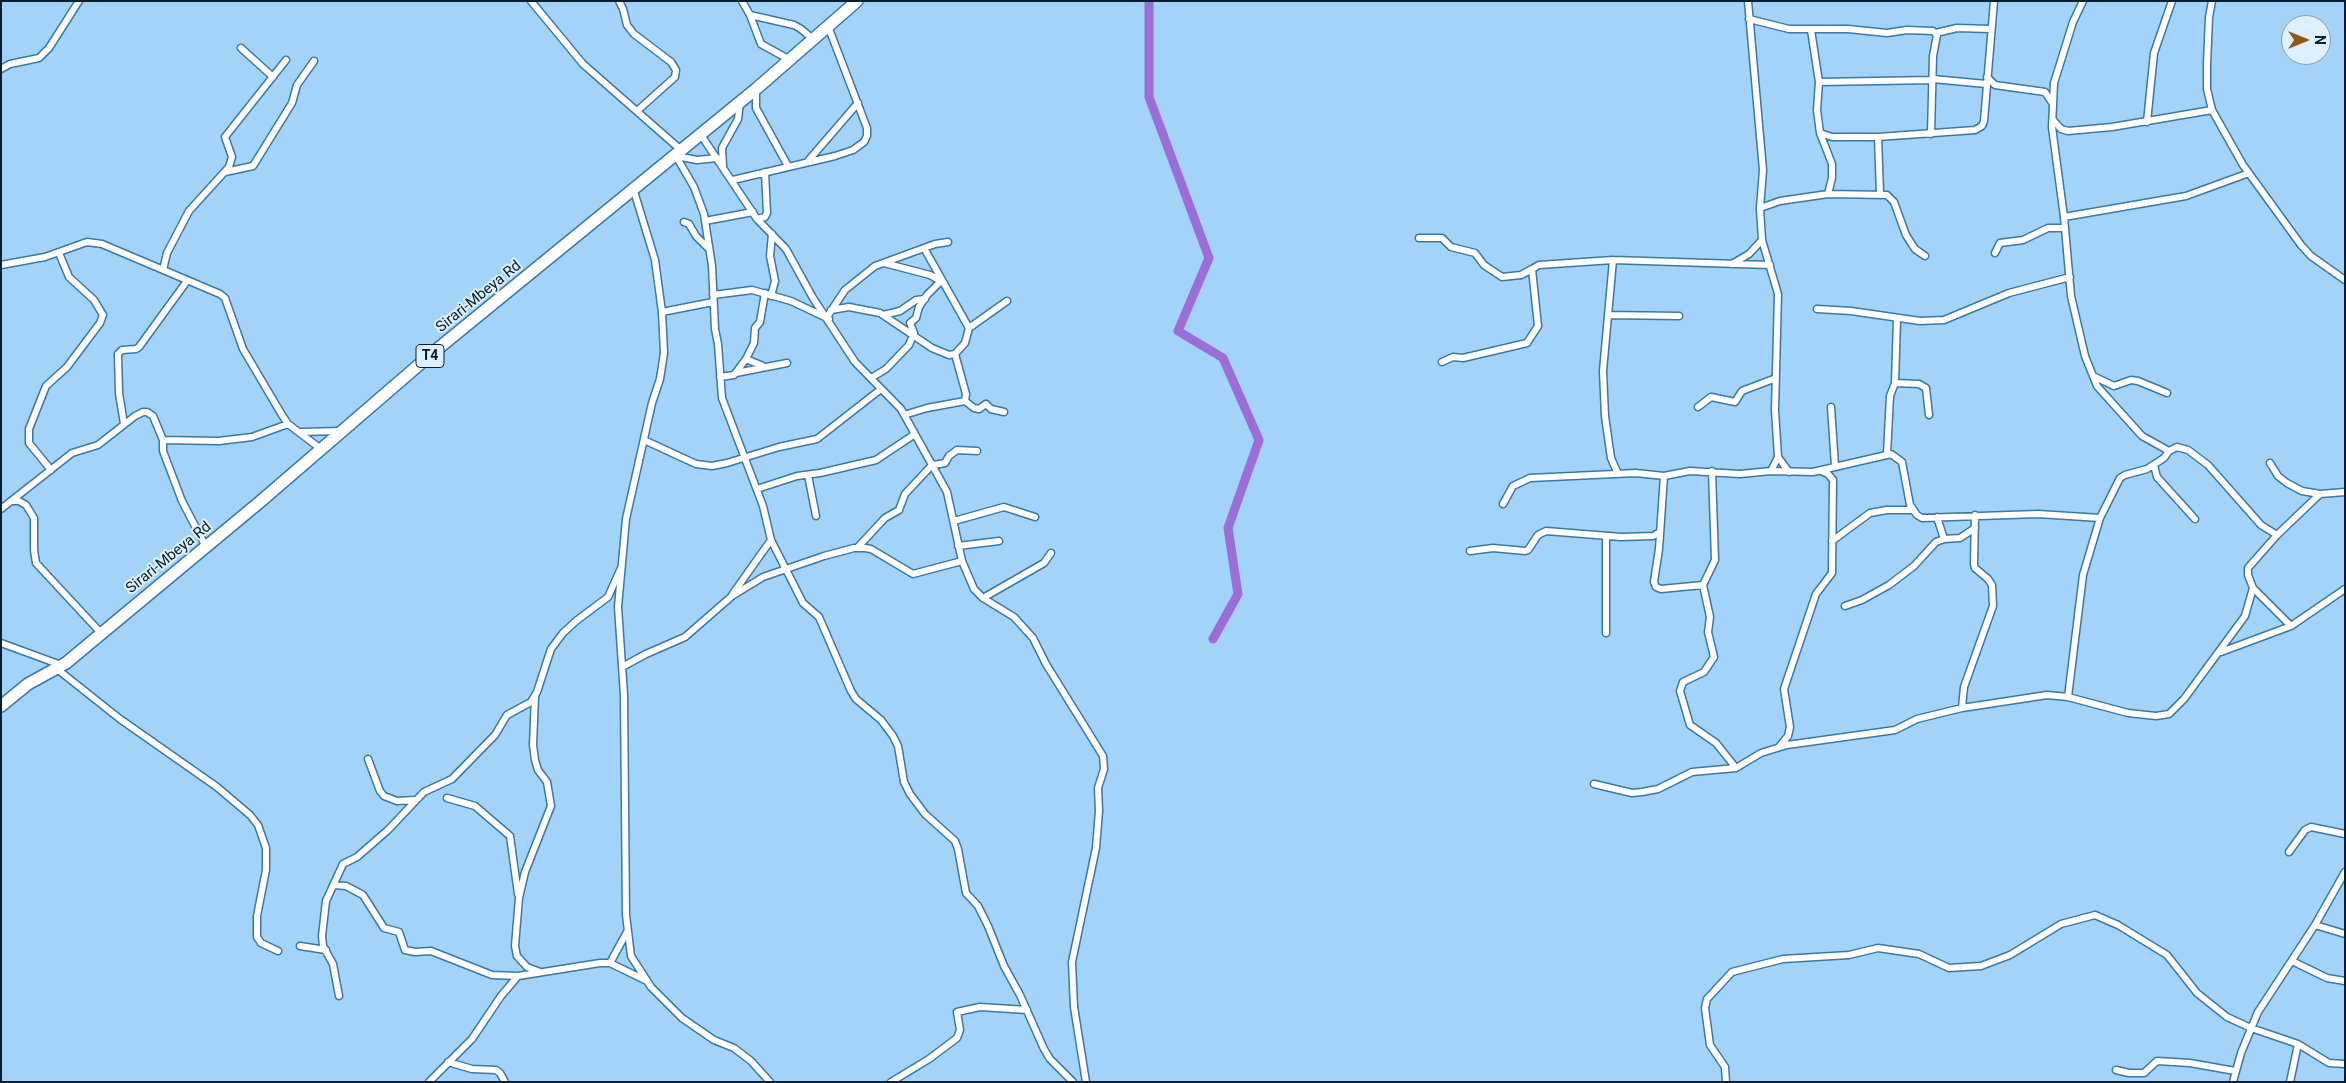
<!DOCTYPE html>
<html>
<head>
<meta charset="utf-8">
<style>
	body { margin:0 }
	#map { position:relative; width:2346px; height:1083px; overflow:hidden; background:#a3d3f9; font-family:Roboto,sans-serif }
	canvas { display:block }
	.frame { position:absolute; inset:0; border:2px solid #061e30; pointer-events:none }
	.north { position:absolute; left:2281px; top:15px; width:50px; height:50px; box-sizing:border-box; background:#def0fe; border:1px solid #889cac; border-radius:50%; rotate:90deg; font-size:14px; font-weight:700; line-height:20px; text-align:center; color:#061e30 }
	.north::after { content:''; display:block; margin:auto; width:18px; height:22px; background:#925716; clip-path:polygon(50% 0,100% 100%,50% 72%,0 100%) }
</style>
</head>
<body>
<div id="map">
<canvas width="2346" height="1083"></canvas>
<div class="frame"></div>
<div class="north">N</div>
</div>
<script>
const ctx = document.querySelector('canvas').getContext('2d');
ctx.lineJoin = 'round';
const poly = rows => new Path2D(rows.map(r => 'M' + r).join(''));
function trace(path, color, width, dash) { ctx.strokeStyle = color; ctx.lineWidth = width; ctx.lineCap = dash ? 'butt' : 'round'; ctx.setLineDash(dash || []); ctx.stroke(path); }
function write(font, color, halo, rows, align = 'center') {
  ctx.font = font + ' Roboto,sans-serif'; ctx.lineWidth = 4; ctx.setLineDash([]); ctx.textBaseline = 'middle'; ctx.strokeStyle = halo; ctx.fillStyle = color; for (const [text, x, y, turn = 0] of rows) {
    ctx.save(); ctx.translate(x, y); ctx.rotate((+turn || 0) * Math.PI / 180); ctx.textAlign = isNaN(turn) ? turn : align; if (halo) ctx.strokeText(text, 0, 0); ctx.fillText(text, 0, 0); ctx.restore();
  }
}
trace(poly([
	[1149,1,1149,97,1209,258,1178,331,1223,358,1259,440,1228,528,1238,594,1213,639]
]), '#9b6dd6', 9);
const street = poly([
	[531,1,583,64,681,150],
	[619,1,623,9,627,25,634,34,671,62,676,70,675,77,637,111],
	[742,1,750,15,794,25,801,29,814,40],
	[1748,1,1763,170,1760,208,1762,240,1778,294,1775,410,1778,457,1771,471],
	[2083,1,2073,22,2054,83,2052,127,2064,217,2071,296,2085,356,2097,386,2142,436,2169,451,2177,447,2188,450,2208,465,2261,525,2277,535],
	[2212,1,2209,17,2207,64,2207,89,2212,110,2243,165,2301,245,2311,256,2345,280],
	[750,15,761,44,790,60],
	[1749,19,1789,29,1848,29,1887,33,1907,30,1933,31,1937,35,1933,56,1931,134],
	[1811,30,1819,82,1817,110,1820,133,1832,137,1878,137,1975,130,1982,126,1984,121,1994,1],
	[1936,33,1957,28,1991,29],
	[241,48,273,77],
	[1,69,10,64,39,58,49,48,79,1],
	[1987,77,1995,85,2045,92,2053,104],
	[1933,79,1986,84],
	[1819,82,1933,80],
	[756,89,756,108,788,166],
	[2053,120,2061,129,2068,131,2112,127,2212,110],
	[2147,122,2154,53,2172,1],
	[1820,133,1832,164,1832,178,1828,194],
	[701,135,757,219,786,249,813,298,855,362,901,409,947,492,962,561,974,589,983,598,1014,617,1033,638,1046,664,1103,756,1104,769,1098,788,1099,811,1096,848,1072,962,1074,1007,1086,1082],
	[1878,137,1880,194],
	[676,156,694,187,704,214,712,266,715,329,718,344,722,398,763,506,771,540,803,603,819,617,851,691,856,699,881,720,893,736,898,746,904,782,910,794,925,814,955,841,958,849,966,893,978,906,988,926,1004,966,1020,995,1044,1049,1050,1059,1073,1082],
	[676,156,697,160,717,158],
	[808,161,858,103],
	[723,166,722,148,738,119,740,103],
	[225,172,253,166,292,103,297,85,314,61],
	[733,180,835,156,853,150,864,142,867,136,867,128,828,26],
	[634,191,655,260,662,312,664,353,660,379,652,403,626,519,618,607,624,695,626,915,631,956,651,987,682,1018,714,1040,734,1048,751,1061,770,1082],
	[1760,208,1780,201,1828,194,1887,195,1894,202,1906,235,1915,249,1925,256],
	[2064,217,2186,196,2249,173],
	[757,219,765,217,767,213,765,172],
	[705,221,753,212],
	[684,222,689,224,696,236,709,249],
	[1419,238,1442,238,1451,247,1475,253,1484,265,1502,277,1521,275,1532,269],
	[924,248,969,328],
	[1995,253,2000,243,2023,240,2048,228,2065,228],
	[1613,260,1603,371,1605,416,1611,458,1618,474],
	[884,263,930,275,941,281],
	[1732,264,1749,254,1762,240],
	[1,265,45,257,87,242,102,244,220,294,225,298,243,349,282,415,288,424,321,449],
	[163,270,167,253,189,211,229,167,232,157,225,137,286,60],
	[713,295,752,290,791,301,829,319],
	[771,296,775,281,770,256,772,234],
	[1817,309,1851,311,1920,321,1944,320,2009,293,2070,277],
	[831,310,849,307,880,313,932,348,949,355,955,354],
	[662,312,713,302],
	[883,315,900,311,916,300,925,299],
	[1608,315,1679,316],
	[827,317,845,290,875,266,935,244,948,242],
	[746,359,763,366],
	[1442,362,1453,357,1463,358,1527,343,1538,326,1532,269,1539,265,1613,260,1770,265],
	[736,373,787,363],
	[2093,376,2114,386,2131,380,2138,381,2167,393],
	[720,377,734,375,746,359,754,343,755,328,760,322,765,293],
	[871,378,886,369,909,345,914,333,910,323,916,318,919,307,927,295,941,281],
	[1895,383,1919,384,1926,388,1929,415],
	[965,401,974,408,979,409,986,404,991,409,1004,412],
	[1698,407,1711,397,1735,402,1742,391,1776,378],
	[1831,407,1835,466],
	[904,415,927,408,965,401,966,394,955,354,965,343,969,328,1007,301],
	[124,424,119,393,118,354,122,350,136,349,139,347,187,281],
	[300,432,341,431],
	[163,440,219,441,252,437,288,424],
	[644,440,696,464,712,466,727,463,779,447,817,439,881,389],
	[1887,454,1890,396,1895,383,1897,319],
	[1778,457,1789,472],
	[2270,463,2278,476,2287,483,2302,491,2320,494],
	[934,465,945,463,949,456,957,450,977,451],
	[2154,465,2157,477,2195,519],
	[51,470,29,443,29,429,46,386,67,367,100,323,103,315,94,300,69,277,59,253],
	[1712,471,1715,560,1703,585,1710,617,1708,632,1714,657,1704,672,1683,682,1680,691,1690,725,1716,743,1736,768],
	[808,475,816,516],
	[1664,476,1659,549,1654,582,1656,587,1661,589,1703,585],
	[757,489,797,476,820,473,876,460,915,434],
	[12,501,19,501,26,505,34,518,34,550,36,563,101,633],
	[1503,504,1513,486,1530,478,1636,473,1664,476,1690,471,1740,474,1771,471,1813,472,1891,454,1902,462,1910,505,1917,515,1922,518,2038,514,2100,518],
	[1,509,72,453,98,445,135,416,143,412,147,412,153,416,163,440,163,451,182,501,206,547],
	[1937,517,1944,539,1960,538,1975,528],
	[954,521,1004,507,1035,517],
	[1606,536,1606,633],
	[1832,541,1870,513,1887,510,1912,510],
	[958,546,999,541],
	[858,547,885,518,899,510,905,494,933,464],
	[1470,551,1493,548,1525,551,1528,550,1538,535,1546,531,1621,537,1653,536,1660,532],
	[732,595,771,540],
	[983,598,1044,563,1051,553],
	[1845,606,1862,600,1889,585,1914,566,1936,542,1944,539],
	[2291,626,2253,588,2248,575,2248,568,2277,535,2320,494,2345,492],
	[1,643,61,665],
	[2221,652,2291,626,2345,589],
	[622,667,646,654,685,637,732,596,763,577,824,556,854,548,865,548,871,549,913,574,962,561],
	[57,669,120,719,217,787,250,815,258,825,266,848,266,870,257,916,257,937,261,943,278,951],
	[535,697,533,745,535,760,538,770,547,782,551,806,525,872,519,898,515,946,517,956,527,967,540,972],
	[2068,697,2083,575,2100,518,2120,478,2125,475,2147,469,2164,458,2169,451],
	[1962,708,1964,687,1993,606,1992,585,1988,579,1975,568,1974,564,1975,515],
	[1779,747,1788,736,1790,727,1784,689,1816,594,1832,573,1833,480,1828,474,1821,471],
	[368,759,380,791,384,796,397,801,415,800],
	[1594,784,1632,793,1642,792,1658,789,1692,772,1736,768,1761,753,1787,745,1895,730,1917,719,1962,708,2047,695,2068,697,2128,713,2156,716,2169,714,2184,699,2245,616,2253,588],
	[447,798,475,806,510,836,518,894],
	[2289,852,2305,830,2311,827,2345,834],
	[334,885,346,886,363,895,384,928,399,932,405,950,415,952,431,951,492,975,518,976],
	[2315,925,2345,934],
	[300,946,326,950],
	[2292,961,2327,978,2345,981],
	[610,963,627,932],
	[339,996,333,964,323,946,322,936,326,901,343,864,357,857,388,830,424,792,452,779,495,735,507,715,531,702,537,692,551,649,563,633,576,621,608,597,621,568],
	[448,1062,472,1069,496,1070,500,1073,505,1082],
	[2116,1070,2129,1073,2144,1073,2157,1061,2190,1063,2235,1071],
	[429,1082,472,1039,501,996,518,976,600,963,610,963,645,980],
	[891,1082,929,1059,957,1038,960,1030,957,1012,980,1007,1027,1010],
	[1726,1082,1725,1067,1710,1045,1705,1008,1707,999,1732,972,1783,959,1849,955,1878,948,1919,954,1949,968,1981,966,2010,955,2061,924,2095,915,2118,925,2167,955,2197,993,2227,1017,2251,1028,2298,1044,2329,1063,2345,1064],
	[2233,1082,2241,1053,2258,1012,2315,925,2345,872],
	[2290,1082,2298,1044]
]);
const highway = poly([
	[1,706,28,684,66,663,261,501,435,351,756,89,857,1]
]);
trace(street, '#3c78a2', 9);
trace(highway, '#3c78a2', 14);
trace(street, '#fff', 6);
trace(highway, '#fff', 11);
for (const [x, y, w] of [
	[430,356,28]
]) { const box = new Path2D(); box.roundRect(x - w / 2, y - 11.5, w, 23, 4); ctx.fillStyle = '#def0fe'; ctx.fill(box); trace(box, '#061e30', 1); }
write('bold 14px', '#061e30', null, [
	["T4",430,356]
]);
write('15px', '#061e30', '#def0fe', [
	["Sirari-Mbeya Rd",479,297,-39],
	["Sirari-Mbeya Rd",169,558,-39]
]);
</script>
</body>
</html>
